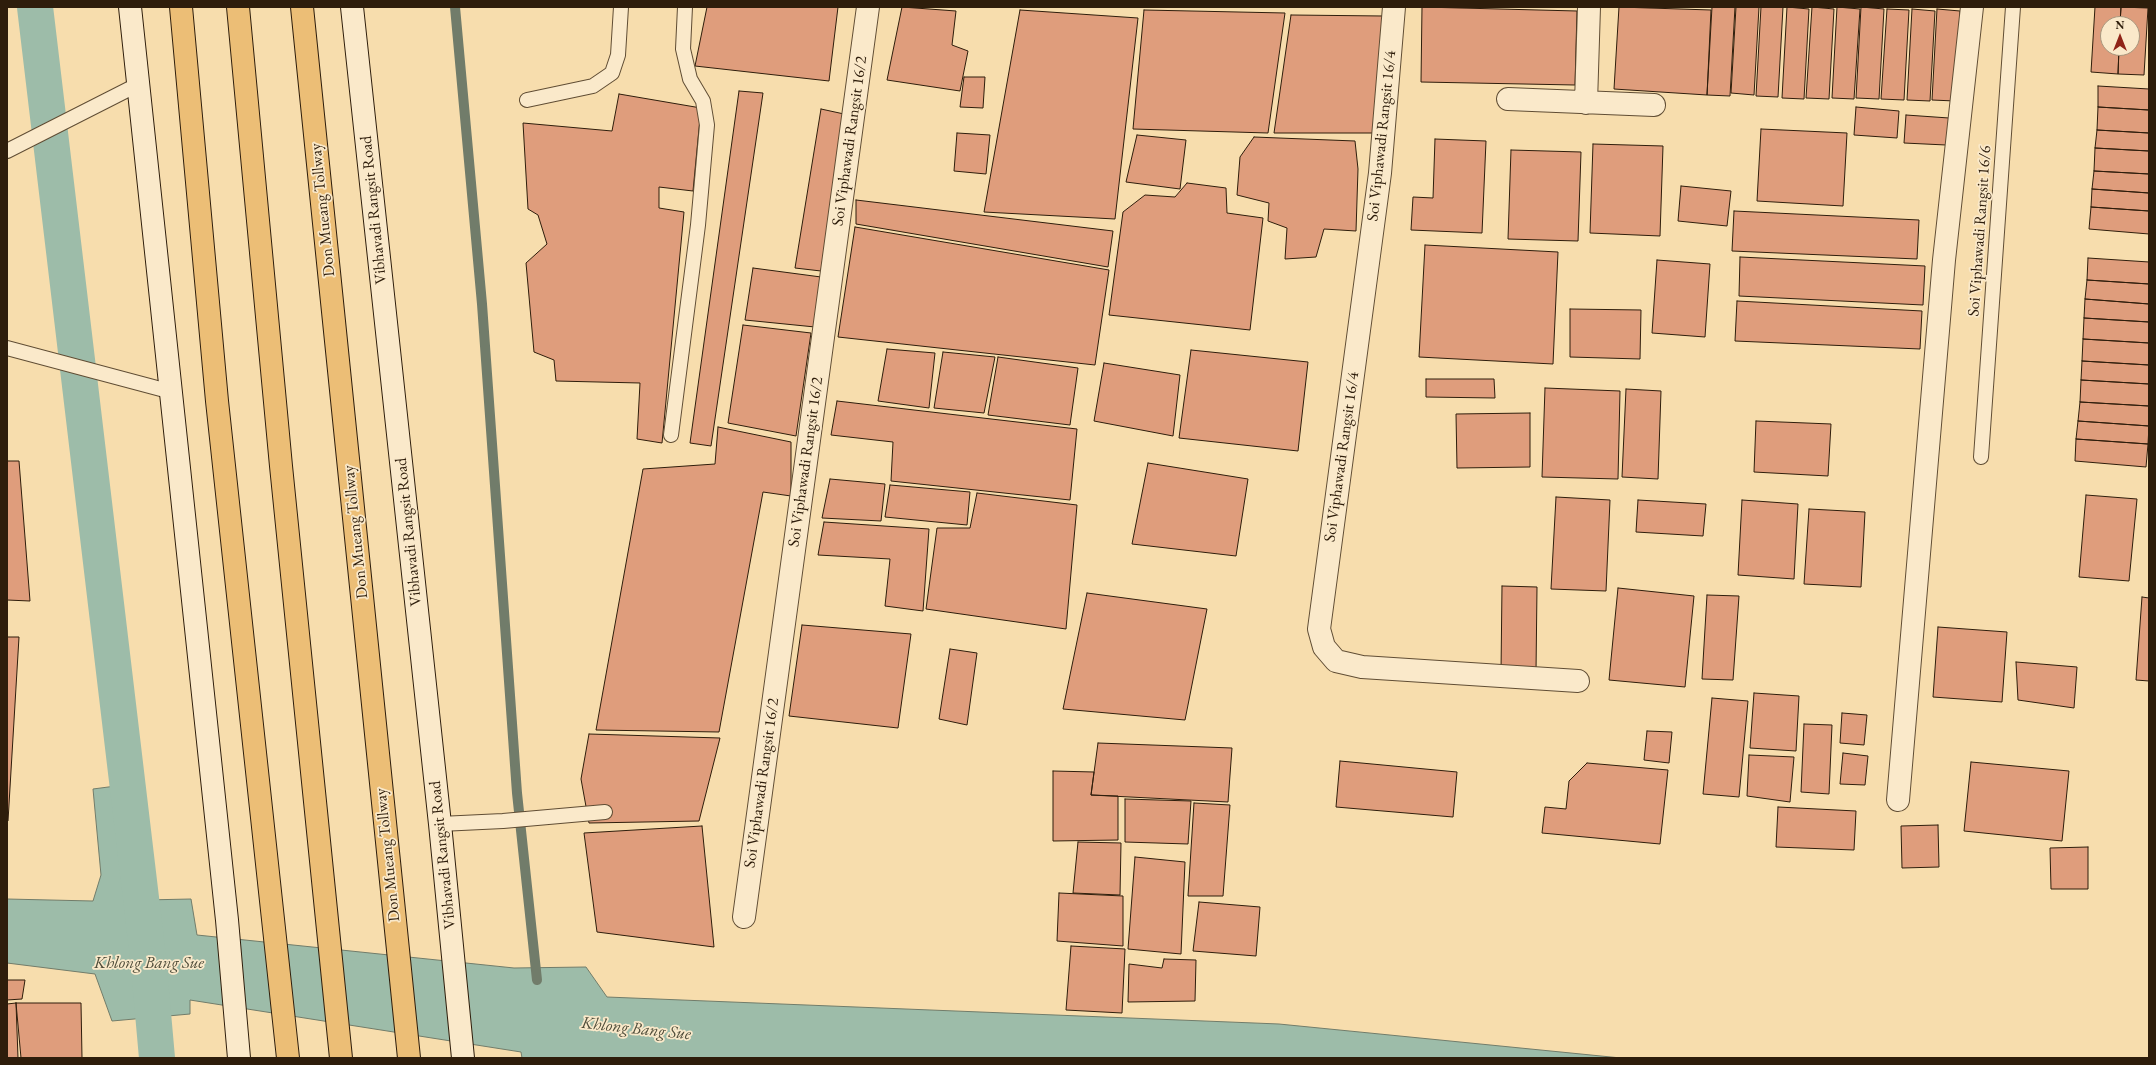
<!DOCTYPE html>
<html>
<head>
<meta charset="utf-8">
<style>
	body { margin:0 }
	#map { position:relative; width:2156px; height:1065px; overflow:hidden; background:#f7ddad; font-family:"EB Garamond",serif }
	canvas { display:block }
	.frame { position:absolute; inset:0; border:8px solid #2e1d0b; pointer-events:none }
	.north { position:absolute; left:2100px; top:16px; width:40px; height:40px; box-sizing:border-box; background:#fae9ca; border:1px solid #a8977e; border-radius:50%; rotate:0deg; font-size:11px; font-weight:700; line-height:16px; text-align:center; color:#2e1d0b }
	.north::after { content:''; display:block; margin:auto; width:14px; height:18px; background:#8f2418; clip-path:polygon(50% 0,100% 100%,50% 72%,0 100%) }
</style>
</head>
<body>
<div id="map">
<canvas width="2156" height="1065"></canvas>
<div class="frame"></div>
<div class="north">N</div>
</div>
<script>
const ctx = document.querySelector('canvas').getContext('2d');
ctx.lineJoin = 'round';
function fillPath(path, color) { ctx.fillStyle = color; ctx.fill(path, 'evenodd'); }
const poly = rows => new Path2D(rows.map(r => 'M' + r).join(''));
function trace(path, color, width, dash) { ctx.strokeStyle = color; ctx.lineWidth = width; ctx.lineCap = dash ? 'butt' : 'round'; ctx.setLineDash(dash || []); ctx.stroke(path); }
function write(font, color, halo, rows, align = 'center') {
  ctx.font = font + ' "EB Garamond",serif'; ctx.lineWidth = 3.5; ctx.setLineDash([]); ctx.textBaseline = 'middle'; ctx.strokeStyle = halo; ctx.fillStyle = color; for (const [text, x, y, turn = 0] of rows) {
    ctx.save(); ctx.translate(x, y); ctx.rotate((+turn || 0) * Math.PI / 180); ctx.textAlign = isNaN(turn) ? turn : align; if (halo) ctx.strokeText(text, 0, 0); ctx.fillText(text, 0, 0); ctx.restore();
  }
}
const water = poly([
	[116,786,123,874,139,874,144,900,191,899,197,935,514,968,586,967,607,997,1279,1024,1621,1058,522,1058,521,1052,190,1000,190,1014,112,1021,95,974,7,963,7,899,93,901,101,875,93,789,116,786]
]);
fillPath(water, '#9dbca9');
trace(water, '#717c6a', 1);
trace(poly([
	[455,7,482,304,517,793,537,980]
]), '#717c6a', 10);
trace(poly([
	[35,7,148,957,157,1058]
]), '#9dbca9', 36);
const building = poly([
	[707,7,838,7,829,81,695,66,707,7],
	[902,7,956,11,952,45,968,51,960,91,887,80,902,7],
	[1422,7,1577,11,1575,85,1421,82,1422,7],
	[1619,7,1711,10,1707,95,1614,89,1619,7],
	[1712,7,1735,7,1730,96,1707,95,1712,7],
	[1736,7,1759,7,1754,95,1731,93,1736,7],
	[1761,7,1783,7,1778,97,1756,96,1761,7],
	[1787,7,1809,9,1804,99,1782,98,1787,7],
	[1812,7,1834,9,1829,99,1806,98,1812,7],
	[1837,7,1860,9,1854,99,1832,98,1837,7],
	[1861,7,1884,9,1879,99,1856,98,1861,7],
	[2095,7,2121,7,2120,24,2108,24,2108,48,2119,48,2118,74,2091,72,2095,7],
	[2121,7,2148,8,2144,75,2118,74,2119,48,2132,48,2132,24,2120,24,2121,7],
	[1887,9,1909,10,1904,100,1881,99,1887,9],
	[1912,9,1935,11,1930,101,1907,100,1912,9],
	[1937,9,1960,11,1955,101,1932,100,1937,9],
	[1020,10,1138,18,1115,219,984,212,1020,10],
	[1144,10,1285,13,1268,133,1133,129,1144,10],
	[1291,15,1383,16,1374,133,1274,133,1291,15],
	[964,77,985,77,983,108,960,107,964,77],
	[2098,86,2149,89,2149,110,2098,107,2098,86],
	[739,91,763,93,711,446,690,443,739,91],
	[619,94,701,108,693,191,659,187,659,208,684,212,662,443,637,439,640,383,556,381,554,360,534,352,526,263,547,244,538,215,528,209,523,123,612,131,619,94],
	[1856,107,1899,111,1897,138,1854,135,1856,107],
	[2098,107,2149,110,2149,133,2097,130,2098,107],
	[821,109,844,114,821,271,795,268,821,109],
	[1906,115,1949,118,1946,145,1904,143,1906,115],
	[1761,129,1847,133,1843,206,1757,201,1761,129],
	[2097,130,2149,133,2149,151,2095,148,2097,130],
	[957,133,990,135,986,174,954,171,957,133],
	[1137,135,1186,140,1180,189,1126,182,1137,135],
	[1254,137,1355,141,1358,169,1356,231,1324,229,1316,257,1285,259,1287,228,1268,221,1269,203,1237,195,1240,157,1254,137],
	[1435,139,1486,141,1482,233,1411,230,1413,197,1433,198,1435,139],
	[1593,144,1663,146,1660,236,1590,233,1593,144],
	[2095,148,2149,151,2149,174,2094,171,2095,148],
	[1511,150,1581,152,1578,241,1508,239,1511,150],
	[2094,171,2149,174,2149,193,2092,189,2094,171],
	[1187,183,1226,188,1227,213,1263,218,1250,330,1109,315,1123,212,1145,195,1175,197,1187,183],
	[1681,186,1731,191,1727,226,1678,221,1681,186],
	[2092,189,2149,193,2149,211,2091,207,2092,189],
	[856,200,1113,231,1108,267,856,224,856,200],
	[2091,207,2149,211,2149,234,2089,229,2091,207],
	[1734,211,1919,220,1917,259,1732,251,1734,211],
	[855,227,1109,270,1095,365,838,337,855,227],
	[1425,245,1558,252,1553,364,1419,357,1425,245],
	[1740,257,1925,266,1923,305,1739,296,1740,257],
	[2088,258,2149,262,2149,284,2087,280,2088,258],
	[1657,260,1710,264,1705,337,1652,333,1657,260],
	[753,268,821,277,815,327,745,320,753,268],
	[2087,280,2149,284,2149,304,2085,299,2087,280],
	[2085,299,2149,304,2149,322,2084,318,2085,299],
	[1737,301,1922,311,1920,349,1735,341,1737,301],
	[1570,309,1641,310,1640,359,1570,357,1570,309],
	[2084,318,2149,322,2149,343,2083,339,2084,318],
	[743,325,811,333,796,436,728,423,743,325],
	[2083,339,2149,343,2149,365,2082,361,2083,339],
	[887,349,935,353,929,408,878,401,887,349],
	[1191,350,1308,362,1298,451,1179,438,1191,350],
	[943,352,995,357,984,413,934,408,943,352],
	[998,357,1078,368,1070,425,988,415,998,357],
	[2082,361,2149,365,2149,384,2081,380,2082,361],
	[1104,363,1180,375,1173,436,1094,421,1104,363],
	[1426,379,1494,379,1495,398,1426,397,1426,379],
	[2081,380,2149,384,2149,406,2080,402,2081,380],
	[1545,388,1620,391,1618,479,1542,477,1545,388],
	[1626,389,1661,391,1658,479,1622,477,1626,389],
	[837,401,1077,429,1070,500,891,481,893,442,831,435,837,401],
	[2080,402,2149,406,2149,426,2078,421,2080,402],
	[1530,413,1530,467,1457,468,1456,414,1530,413],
	[1756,421,1831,424,1828,476,1754,472,1756,421],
	[2078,421,2149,426,2148,444,2076,439,2078,421],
	[718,427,791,442,791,496,763,492,719,732,596,730,643,469,715,464,718,427],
	[2076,439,2148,444,2146,467,2075,461,2076,439],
	[7,461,19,461,30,601,7,600,7,461],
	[1148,463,1248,479,1236,556,1132,544,1148,463],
	[830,479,885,484,881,521,822,518,830,479],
	[890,485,970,492,967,525,885,517,890,485],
	[977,493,1077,505,1066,629,926,609,937,528,970,528,977,493],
	[2086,495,2137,499,2129,581,2079,577,2086,495],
	[1556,497,1610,500,1606,591,1551,589,1556,497],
	[1638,500,1706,504,1703,536,1636,532,1638,500],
	[1742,500,1798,504,1794,579,1738,575,1742,500],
	[1809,509,1865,512,1861,587,1804,584,1809,509],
	[824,522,929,529,923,611,885,606,890,559,818,555,824,522],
	[1502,586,1537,587,1536,672,1501,672,1502,586],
	[1618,588,1694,596,1685,687,1609,680,1618,588],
	[1087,593,1207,609,1185,720,1063,709,1087,593],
	[1707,595,1739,596,1733,680,1702,679,1707,595],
	[2142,597,2149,598,2149,681,2136,680,2142,597],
	[802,625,911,634,898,728,789,716,802,625],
	[1938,627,2007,632,2002,702,1933,697,1938,627],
	[7,637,19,637,8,821,7,821,7,637],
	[950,649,977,653,967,725,939,719,950,649],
	[2016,662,2077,667,2074,708,2018,700,2016,662],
	[1754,693,1799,696,1796,751,1750,748,1754,693],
	[1712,698,1748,701,1739,797,1703,794,1712,698],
	[1842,713,1867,715,1864,745,1840,743,1842,713],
	[1804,724,1832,725,1829,794,1801,792,1804,724],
	[1647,731,1672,732,1669,763,1644,760,1647,731],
	[589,734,720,738,699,821,589,823,581,779,589,734],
	[1098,743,1232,748,1228,802,1091,795,1098,743],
	[1843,753,1868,756,1865,785,1840,784,1843,753],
	[1749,755,1794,757,1790,802,1747,796,1749,755],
	[1340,761,1457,772,1453,817,1336,807,1340,761],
	[1971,762,2069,771,2062,841,1964,831,1971,762],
	[1587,763,1668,770,1660,844,1542,833,1545,807,1566,809,1569,781,1587,763],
	[1053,771,1094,772,1091,795,1118,796,1118,840,1053,841,1053,771],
	[1125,799,1191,801,1188,844,1125,842,1125,799],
	[1194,803,1230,805,1223,896,1188,896,1194,803],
	[1778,807,1856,811,1854,850,1776,847,1778,807],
	[1938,825,1939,867,1902,868,1901,826,1938,825],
	[702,826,714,947,597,932,584,833,702,826],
	[1078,842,1121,843,1120,895,1073,893,1078,842],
	[2088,847,2088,889,2051,889,2050,848,2088,847],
	[1135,857,1185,862,1181,954,1128,949,1135,857],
	[1059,893,1123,896,1123,946,1057,941,1059,893],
	[1199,902,1260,907,1256,956,1193,951,1199,902],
	[1071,946,1125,949,1122,1013,1066,1010,1071,946],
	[1164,959,1196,960,1195,1001,1128,1002,1129,964,1162,968,1164,959],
	[7,980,25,980,22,999,7,1000,7,980],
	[16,1003,18,1058,7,1058,7,1004,16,1003],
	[16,1003,81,1003,82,1058,21,1058,16,1003]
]);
fillPath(building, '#df9d7c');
trace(building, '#2e1d0b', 1);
const lane = poly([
	[527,100,593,86,612,73,618,55,621,7],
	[7,151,137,85],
	[7,348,172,392],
	[671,435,698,225,707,125,703,101,690,79,683,49,685,7],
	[1981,457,2013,7],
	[440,824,503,821,605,812]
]);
const street = poly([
	[1394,7,1380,173,1319,629,1324,647,1336,661,1362,667,1578,681],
	[1508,99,1654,105],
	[1586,103,1589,7],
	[1898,800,1944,260,1972,7],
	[744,917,868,7]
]);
const secondary = poly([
	[130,7,227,920,239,1058],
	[352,7,440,824,463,1058]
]);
const highway = poly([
	[181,7,217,401,288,1058],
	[238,7,281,466,341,1058],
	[302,7,409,1058]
]);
trace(lane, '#604d34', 16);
trace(street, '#604d34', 24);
trace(secondary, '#2e1d0b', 24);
trace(highway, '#2e1d0b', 24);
trace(lane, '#fae9ca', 14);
trace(street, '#fae9ca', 22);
trace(secondary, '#fae9ca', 22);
trace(highway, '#ecbe76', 22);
write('16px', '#2e1d0b', '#fae9ca', [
	["Soi Viphawadi Rangsit 16/4",1382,136,-84],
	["Soi Viphawadi Rangsit 16/2",850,141,-82],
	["Don Mueang Tollway",323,210,-96],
	["Vibhavadi Rangsit Road",374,210,-96],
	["Soi Viphawadi Rangsit 16/6",1980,231,-86],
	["Soi Viphawadi Rangsit 16/4",1342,457,-82],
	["Soi Viphawadi Rangsit 16/2",806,462,-82],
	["Don Mueang Tollway",356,532,-96],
	["Vibhavadi Rangsit Road",409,532,-96],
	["Soi Viphawadi Rangsit 16/2",762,783,-82],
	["Don Mueang Tollway",388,855,-96],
	["Vibhavadi Rangsit Road",443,855,-96]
]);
write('italic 17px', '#4f4d3a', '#fae9ca', [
	["Khlong Bang Sue",149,963],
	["Khlong Bang Sue",636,1029,6]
]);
</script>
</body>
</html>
